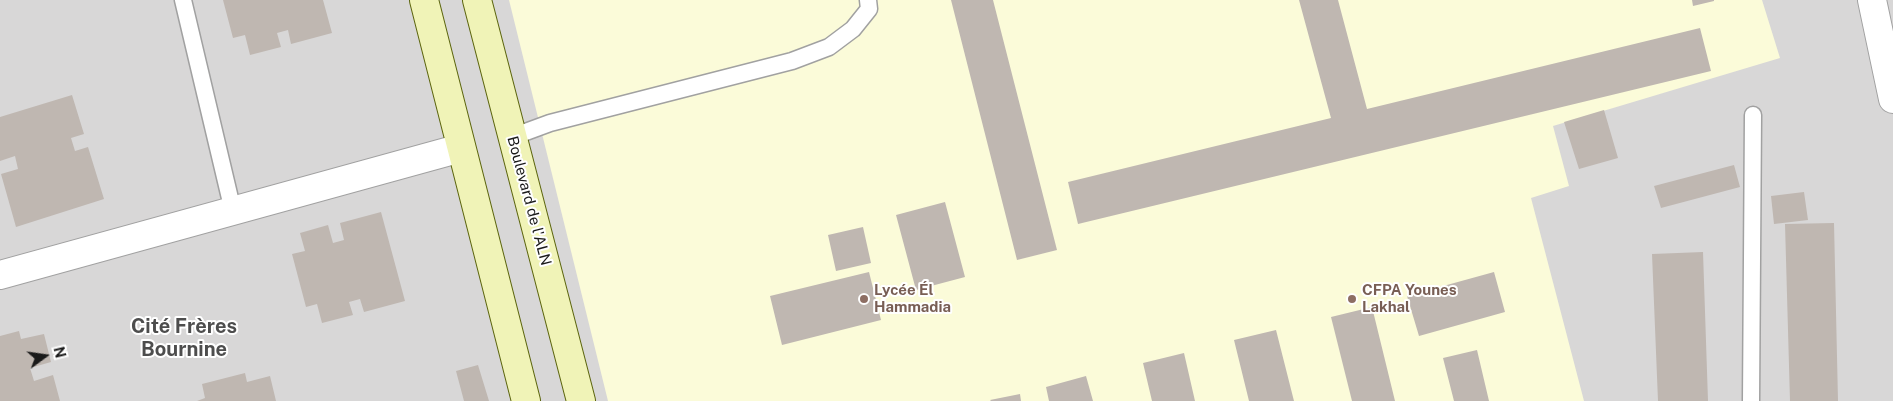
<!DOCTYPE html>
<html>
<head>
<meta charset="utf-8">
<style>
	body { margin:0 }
	#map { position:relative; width:1893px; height:401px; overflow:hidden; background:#ebe8e1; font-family:"Public Sans",sans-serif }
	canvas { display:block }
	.north { position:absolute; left:20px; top:331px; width:50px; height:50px; -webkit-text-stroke:4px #fff; paint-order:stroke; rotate:76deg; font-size:14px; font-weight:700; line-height:20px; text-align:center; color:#1a1a1a }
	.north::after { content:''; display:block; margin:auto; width:18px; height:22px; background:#1a1a1a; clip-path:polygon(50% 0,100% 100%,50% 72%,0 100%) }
</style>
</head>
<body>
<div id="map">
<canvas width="1893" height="401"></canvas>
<div class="north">N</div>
</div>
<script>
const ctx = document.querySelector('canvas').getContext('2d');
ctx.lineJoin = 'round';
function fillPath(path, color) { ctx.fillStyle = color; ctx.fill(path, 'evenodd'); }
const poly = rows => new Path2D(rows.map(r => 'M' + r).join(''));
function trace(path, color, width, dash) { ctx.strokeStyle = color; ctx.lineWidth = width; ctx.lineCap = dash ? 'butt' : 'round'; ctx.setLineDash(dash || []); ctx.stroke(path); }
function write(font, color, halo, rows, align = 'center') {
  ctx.font = font + ' "Public Sans",sans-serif'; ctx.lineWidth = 4; ctx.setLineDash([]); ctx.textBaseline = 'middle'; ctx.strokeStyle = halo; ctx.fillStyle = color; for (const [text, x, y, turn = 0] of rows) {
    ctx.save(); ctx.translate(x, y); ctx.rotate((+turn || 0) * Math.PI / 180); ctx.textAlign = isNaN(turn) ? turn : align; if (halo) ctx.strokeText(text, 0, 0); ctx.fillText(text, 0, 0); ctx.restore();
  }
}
fillPath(poly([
	[0,0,1893,0,1893,401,0,401]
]), '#d8d7d7');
fillPath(poly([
	[509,0,1762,0,1780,58,1553,126,1569,186,1531,198,1584,401,608,401]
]), '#fbfbd9');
fillPath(poly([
	[223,0,323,0,332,33,291,44,288,30,277,33,281,47,250,55,245,35,233,38],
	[951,0,993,0,1057,250,1017,260],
	[1299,0,1338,0,1367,109,1700,28,1711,71,1078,224,1068,182,1331,118],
	[1692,0,1714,0,1714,1,1693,6],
	[72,95,84,134,71,138,75,151,88,147,104,199,16,227,1,174,18,169,15,156,0,161,0,117],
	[1604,110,1618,158,1579,169,1564,122],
	[1734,165,1740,187,1661,208,1654,186],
	[1804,192,1808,220,1774,224,1771,196],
	[945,202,965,277,916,290,896,215],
	[381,212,405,301,364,312,360,299,349,302,353,315,322,323,317,304,306,307,292,254,305,251,300,233,328,225,333,243,344,240,340,223],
	[1834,223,1838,401,1790,401,1785,224],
	[863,227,871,263,836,271,828,235],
	[1703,252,1708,401,1658,401,1652,254],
	[869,272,881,320,782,345,770,296],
	[1494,272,1505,312,1419,336,1407,296],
	[1372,307,1395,401,1352,401,1331,317],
	[1276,330,1294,401,1249,401,1234,340],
	[19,331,21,339,44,334,51,362,30,368,34,381,53,375,60,401,0,401,0,336],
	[1477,350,1489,401,1454,401,1443,358],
	[1184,353,1195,401,1152,401,1143,363],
	[478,365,489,401,464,401,456,371],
	[245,373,247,382,270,376,276,401,197,401,205,398,202,384],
	[1086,376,1093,401,1049,401,1046,387],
	[1020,394,1021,401,991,401,990,400]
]), '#bfb7b1');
const lane = poly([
	[183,0,233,211],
	[512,137,550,123,792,61,829,47,853,29,869,9,868,0],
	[1751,401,1753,115]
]);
const street = poly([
	[1872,0,1893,99],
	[0,275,461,148]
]);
const secondary = poly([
	[424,0,526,401],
	[477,0,581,401]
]);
trace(lane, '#a1a1a1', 19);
trace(street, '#a1a1a1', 30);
trace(secondary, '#5c650e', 30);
trace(lane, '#fff', 16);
trace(street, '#fff', 28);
trace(secondary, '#f0f3b7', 28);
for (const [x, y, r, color] of [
	[864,299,5,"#8d6e63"],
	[1352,299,5,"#8d6e63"]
]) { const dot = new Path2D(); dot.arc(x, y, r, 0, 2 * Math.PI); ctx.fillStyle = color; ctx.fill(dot); trace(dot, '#fff', 2); }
write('15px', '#1a1a1a', '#fff', [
	["Boulevard de l'ALN",529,201,75]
]);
write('bold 15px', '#785e54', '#fff', [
	["Lycée Él",874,290],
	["Hammadia",874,307],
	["CFPA Younes",1362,290],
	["Lakhal",1362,307]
], 'left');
write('bold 20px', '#4d4d4d', '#fff', [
	["Cité Frères",184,327],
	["Bournine",184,350]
]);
</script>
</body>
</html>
